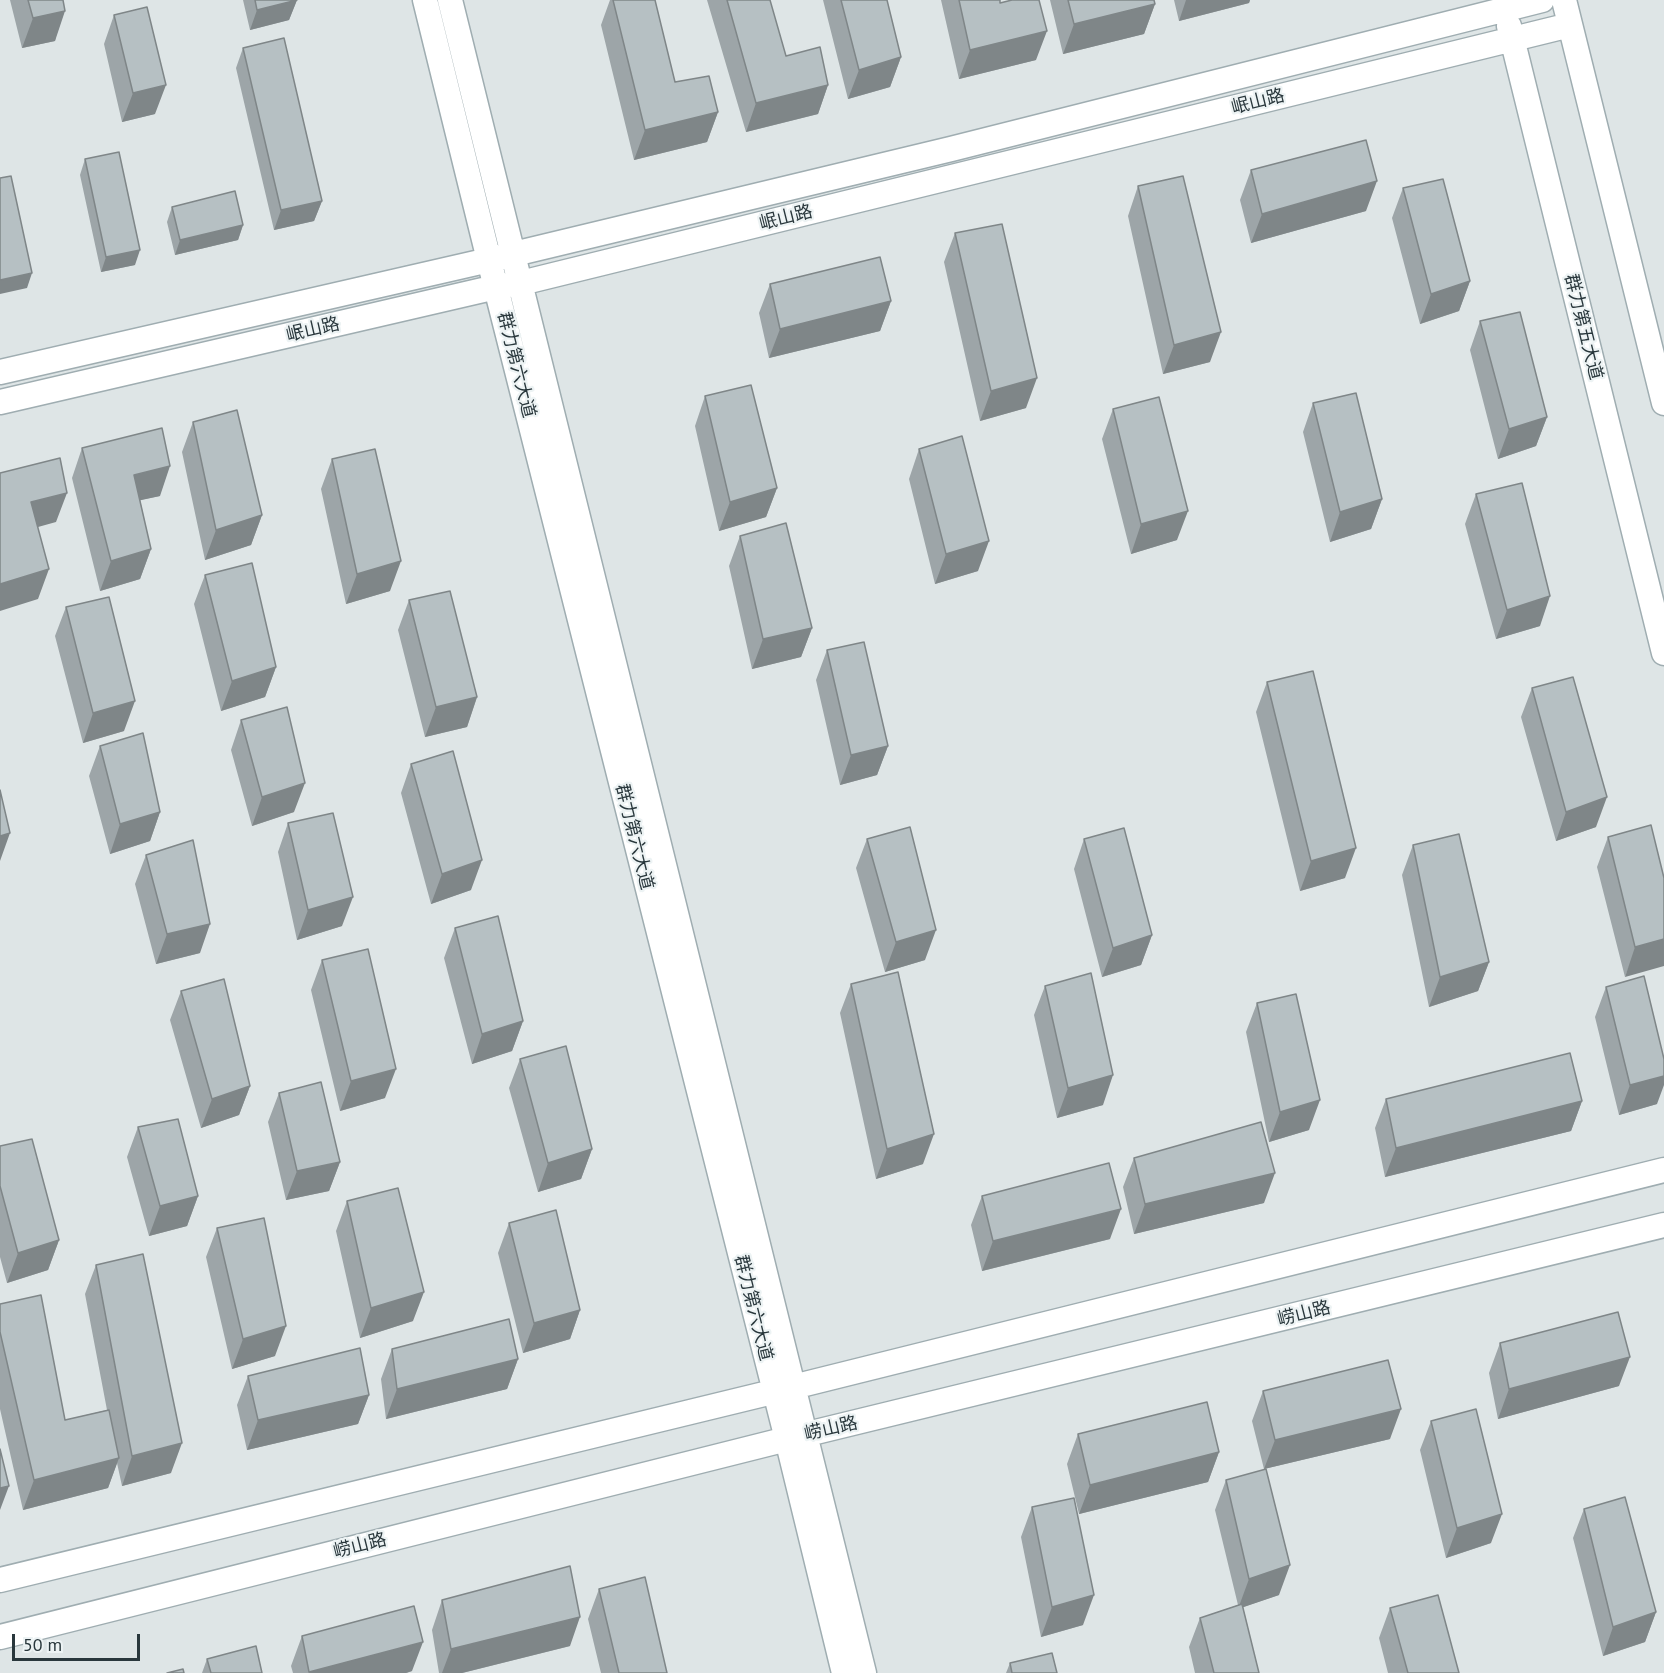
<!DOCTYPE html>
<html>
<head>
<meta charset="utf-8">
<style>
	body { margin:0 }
	#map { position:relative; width:1664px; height:1673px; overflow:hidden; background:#dee5e6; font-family:"PT Sans",sans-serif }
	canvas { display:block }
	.scale { position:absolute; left:12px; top:1634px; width:128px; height:27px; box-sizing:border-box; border:3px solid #29373c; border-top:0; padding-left:8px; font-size:18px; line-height:21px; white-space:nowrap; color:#29373c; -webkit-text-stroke:4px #edf3f4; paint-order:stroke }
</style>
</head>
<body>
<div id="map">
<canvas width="1664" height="1673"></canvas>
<div class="scale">50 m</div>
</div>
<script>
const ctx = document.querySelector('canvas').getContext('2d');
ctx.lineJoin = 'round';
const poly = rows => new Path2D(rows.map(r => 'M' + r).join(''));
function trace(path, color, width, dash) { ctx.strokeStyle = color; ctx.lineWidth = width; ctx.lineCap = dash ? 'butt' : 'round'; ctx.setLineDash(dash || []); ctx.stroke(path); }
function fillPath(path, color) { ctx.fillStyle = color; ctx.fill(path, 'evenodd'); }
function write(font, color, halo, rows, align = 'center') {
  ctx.font = font + ' "PT Sans","Noto Sans SC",sans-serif'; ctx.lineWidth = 4.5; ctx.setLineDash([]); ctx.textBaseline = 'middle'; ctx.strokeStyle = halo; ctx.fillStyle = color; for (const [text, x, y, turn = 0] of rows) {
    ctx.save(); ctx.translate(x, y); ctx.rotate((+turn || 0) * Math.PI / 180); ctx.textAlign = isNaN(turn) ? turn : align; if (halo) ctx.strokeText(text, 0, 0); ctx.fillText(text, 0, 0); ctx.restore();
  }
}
const major = poly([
	[425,0,489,260,787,1439,844,1673],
	[450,0,864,1673],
	[1564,0,1664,403],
	[1509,26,1664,653],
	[0,372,489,260,951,149,1542,0],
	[0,402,496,287,521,283,1570,25],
	[0,1580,793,1387,1664,1170],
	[0,1637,787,1439,1664,1225]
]);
trace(major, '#9fadb1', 27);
trace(major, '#fff', 24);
fillPath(poly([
	[10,0,63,0,55,41,22,48],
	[243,0,297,0,289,20,250,30],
	[610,0,655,0,675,82,718,112,707,142,634,160,601,25],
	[707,0,770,0,786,56,828,85,818,114,746,132],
	[823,0,887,0,901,57,890,87,848,99],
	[941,0,1000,0,1000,3,1036,60,959,79],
	[1050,0,1154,0,1155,4,1144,34,1063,54],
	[1174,0,1250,0,1249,3,1179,21],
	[114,15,155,114,122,122,104,44],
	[243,48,322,201,314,221,274,230,236,68],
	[85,159,135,265,101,272,80,175],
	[1251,170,1366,211,1251,243,1240,200],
	[1138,186,1210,362,1163,374,1128,216],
	[1403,188,1470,281,1459,311,1420,324,1392,218],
	[172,207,243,225,238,240,175,255,167,222],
	[955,233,1026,408,980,421,944,262],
	[770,284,891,301,880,331,769,358,759,313],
	[1480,321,1547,417,1536,446,1498,459,1470,350],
	[705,396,777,488,766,517,719,531,695,426],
	[1313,403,1382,499,1371,529,1330,542,1303,432],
	[1113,409,1177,540,1131,554,1102,439],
	[193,422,262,515,251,545,205,560,182,452],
	[82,448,160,496,140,500,151,549,140,579,100,591,72,478],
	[919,449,978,571,935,584,909,479],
	[332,459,390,591,346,604,321,489],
	[1476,494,1540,626,1496,639,1465,524],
	[740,536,812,628,801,657,752,669,729,566],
	[205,575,276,667,265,697,221,711,194,604],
	[409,600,477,697,467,727,425,737,398,630],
	[66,607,124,731,83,743,55,636],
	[827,650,888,746,877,775,840,785,816,680],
	[1267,682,1345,878,1300,891,1256,712],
	[1532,688,1596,827,1556,841,1521,717],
	[241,720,294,812,252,826,231,750],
	[100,746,160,812,150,841,110,854,89,776],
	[411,764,471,890,431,904,401,793],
	[288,823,342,926,297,940,278,852],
	[1608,837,1664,878,1625,977,1597,867],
	[867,839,925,960,885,972,856,868],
	[1084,839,1152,935,1141,965,1102,977,1074,869],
	[1413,845,1489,962,1478,991,1429,1007,1402,875],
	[146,855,200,953,156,964,135,884],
	[455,928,523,1021,512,1051,472,1064,444,958],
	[322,960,385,1098,340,1111,311,990],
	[851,984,923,1164,876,1179,840,1013],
	[1045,986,1103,1105,1057,1118,1034,1015],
	[1606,987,1657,1104,1619,1115,1595,1017],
	[181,991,250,1086,239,1115,201,1128,170,1020],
	[1257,1003,1309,1130,1269,1142,1246,1032],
	[520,1059,592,1149,581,1179,538,1192,509,1088],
	[279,1093,340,1162,329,1191,286,1200,268,1122],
	[1386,1099,1582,1101,1571,1131,1385,1177,1375,1128],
	[138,1127,198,1196,187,1226,149,1236,127,1157],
	[0,1146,59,1240,48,1270,7,1283,0,1257],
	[1134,1158,1264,1203,1134,1234,1123,1187],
	[982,1196,1110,1239,982,1271,971,1225],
	[347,1201,413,1321,360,1338,336,1231],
	[509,1223,580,1310,570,1339,523,1353,498,1253],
	[217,1228,275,1356,232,1369,206,1257],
	[96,1265,171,1473,122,1486,117,1463,108,1488,23,1510,0,1409,0,1304,65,1420,107,1410,85,1294],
	[1500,1343,1619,1386,1498,1419,1489,1373],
	[392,1349,518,1359,507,1389,386,1419,381,1379],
	[248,1376,369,1395,358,1424,247,1450,237,1405],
	[1263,1391,1390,1439,1264,1469,1252,1421],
	[1431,1421,1491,1543,1446,1558,1420,1450],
	[1078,1434,1219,1452,1208,1482,1079,1514,1067,1464],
	[1226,1480,1279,1595,1243,1607,1259,1673,1195,1673,1189,1647,1200,1618,1238,1605,1215,1510],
	[1032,1507,1083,1625,1041,1637,1021,1537],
	[1584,1509,1656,1612,1645,1642,1603,1656,1573,1538],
	[599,1589,667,1673,601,1673,588,1619],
	[442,1600,570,1646,462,1673,439,1673,432,1630],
	[1390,1608,1459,1673,1388,1673,1379,1638],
	[302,1636,412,1671,406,1673,293,1673,291,1666],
	[207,1659,262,1673,202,1673],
	[1010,1663,1057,1673,1006,1673]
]), '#9da5a8');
fillPath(poly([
	[297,0,289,20,250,30,257,10],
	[1186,0,1250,0,1249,3,1179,21],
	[1155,4,1144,34,1063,54,1074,24],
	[65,11,55,41,22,48,33,18],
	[1047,31,1036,60,959,79,970,50],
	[901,57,890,87,848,99,859,70],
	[166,85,155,114,122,122,133,93],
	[828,85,818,114,746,132,756,103],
	[718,112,707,142,634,160,645,130],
	[1377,181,1366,211,1251,243,1262,214],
	[322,201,314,221,274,230,281,210],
	[243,225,238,240,175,255,180,240],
	[140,250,135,265,101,272,106,257],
	[32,273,27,288,0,294,0,280],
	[1470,281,1459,311,1420,324,1431,294],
	[891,301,880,331,769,358,780,329],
	[1221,332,1210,362,1163,374,1174,345],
	[1037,378,1026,408,980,421,991,391],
	[1547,417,1536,446,1498,459,1509,429],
	[170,466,160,496,123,504,134,475],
	[777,488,766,517,719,531,730,502],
	[67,493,56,522,20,532,31,502],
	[1382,499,1371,529,1330,542,1340,512],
	[1188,511,1177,540,1131,554,1141,524],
	[262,515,251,545,205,560,216,530],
	[989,541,978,571,935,584,946,554],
	[151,549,140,579,100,591,111,561],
	[401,561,390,591,346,604,357,574],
	[49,569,38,599,0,611,0,584],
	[1550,596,1540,626,1496,639,1507,610],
	[812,628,801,657,752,669,763,639],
	[276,667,265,697,221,711,232,681],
	[477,697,467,727,425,737,436,707],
	[135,701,124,731,83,743,93,713],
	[888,746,877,775,840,785,851,755],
	[305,783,294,812,252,826,262,797],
	[1607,797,1596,827,1556,841,1566,812],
	[160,812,150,841,110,854,120,824],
	[10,833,0,861,0,836],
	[1356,848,1345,878,1300,891,1311,861],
	[482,860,471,890,431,904,442,874],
	[353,897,342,926,297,940,308,910],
	[210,924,200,953,156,964,167,934],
	[936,930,925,960,885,972,896,942],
	[1152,935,1141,965,1102,977,1113,948],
	[1664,939,1664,966,1625,977,1635,947],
	[1489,962,1478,991,1429,1007,1440,977],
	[523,1021,512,1051,472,1064,482,1034],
	[396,1069,385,1098,340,1111,351,1081],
	[1113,1075,1103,1105,1057,1118,1068,1088],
	[1664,1076,1664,1085,1657,1104,1619,1115,1630,1085],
	[250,1086,239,1115,201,1128,212,1099],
	[1320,1100,1309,1130,1269,1142,1280,1112],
	[1582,1101,1571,1131,1385,1177,1396,1148],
	[934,1134,923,1164,876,1179,887,1149],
	[592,1149,581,1179,538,1192,548,1163],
	[340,1162,329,1191,286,1200,297,1171],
	[1275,1173,1264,1203,1134,1234,1145,1204],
	[198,1196,187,1226,149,1236,160,1206],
	[1121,1209,1110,1239,982,1271,993,1241],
	[59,1240,48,1270,7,1283,18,1253],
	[424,1292,413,1321,360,1338,371,1308],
	[580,1310,570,1339,523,1353,534,1323],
	[286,1326,275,1356,232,1369,243,1339],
	[1630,1357,1619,1386,1498,1419,1509,1389],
	[518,1359,507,1389,386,1419,397,1389],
	[369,1395,358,1424,247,1450,258,1420],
	[1401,1409,1390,1439,1264,1469,1275,1440],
	[182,1443,171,1473,122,1486,132,1456],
	[1219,1452,1208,1482,1079,1514,1090,1485],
	[119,1458,108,1488,23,1510,34,1480],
	[9,1486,0,1510,0,1488],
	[1502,1514,1491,1543,1446,1558,1457,1528],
	[1290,1565,1279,1595,1238,1609,1249,1579],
	[1094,1595,1083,1625,1041,1637,1052,1607],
	[1656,1612,1645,1642,1603,1656,1613,1627],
	[580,1617,570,1646,462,1673,442,1673,451,1649],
	[423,1642,412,1671,406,1673,309,1673,309,1672]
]), '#7f8688');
const building = poly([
	[28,0,63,0,65,11,33,18,28,0],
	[255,0,297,0,257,10,255,0],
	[613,0,655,0,675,82,709,76,718,112,645,130,613,0],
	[727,0,770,0,786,56,820,47,828,85,756,103,727,0],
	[841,0,887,0,901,57,859,70,841,0],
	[959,0,1000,0,1000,3,1012,0,1039,0,1047,31,970,50,959,0],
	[1068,0,1154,0,1155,4,1074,24,1068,0],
	[147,7,166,85,133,93,114,15,147,7],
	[284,38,322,201,281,210,243,48,284,38],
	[1366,140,1377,181,1262,214,1251,170,1366,140],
	[119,152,140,250,106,257,85,159,119,152],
	[11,176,32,273,0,280,0,178,11,176],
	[1183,176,1221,332,1174,345,1138,186,1183,176],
	[1443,179,1470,281,1431,294,1403,188,1443,179],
	[235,191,243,225,180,240,172,207,235,191],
	[1002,224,1037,378,991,391,955,233,1002,224],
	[880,257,891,301,780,329,770,284,880,257],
	[1520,312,1547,417,1509,429,1480,321,1520,312],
	[751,385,777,488,730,502,705,396,751,385],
	[1356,393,1382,499,1340,512,1313,403,1356,393],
	[1159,397,1188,511,1141,524,1113,409,1159,397],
	[237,410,262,515,216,530,193,422,237,410],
	[162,428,170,466,134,475,151,549,111,561,82,448,162,428],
	[962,436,989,541,946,554,919,449,962,436],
	[375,449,401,561,357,574,332,459,375,449],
	[60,458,67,493,31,502,49,569,0,584,0,473,60,458],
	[1522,483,1550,596,1507,610,1476,494,1522,483],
	[786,523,812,628,763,639,740,536,786,523],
	[252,563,276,667,232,681,205,575,252,563],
	[450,591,477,697,436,707,409,600,450,591],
	[109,597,135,701,93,713,66,607,109,597],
	[864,642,888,746,851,755,827,650,864,642],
	[1313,671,1356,848,1311,861,1267,682,1313,671],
	[1573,677,1607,797,1566,812,1532,688,1573,677],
	[287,707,305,783,262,797,241,720,287,707],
	[143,733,160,812,120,824,100,746,143,733],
	[453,751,482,860,442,874,411,764,453,751],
	[0,790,10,833,0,836,0,790],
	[333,813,353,897,308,910,288,823,333,813],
	[1651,825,1664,878,1664,939,1635,947,1608,837,1651,825],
	[910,827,936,930,896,942,867,839,910,827],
	[1124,828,1152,935,1113,948,1084,839,1124,828],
	[1459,834,1489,962,1440,977,1413,845,1459,834],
	[193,840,210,924,167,934,146,855,193,840],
	[498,916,523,1021,482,1034,455,928,498,916],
	[368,949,396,1069,351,1081,322,960,368,949],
	[898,972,934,1134,887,1149,851,984,898,972],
	[1091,973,1113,1075,1068,1088,1045,986,1091,973],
	[1644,976,1664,1059,1664,1076,1630,1085,1606,987,1644,976],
	[224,979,250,1086,212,1099,181,991,224,979],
	[1296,994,1320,1100,1280,1112,1257,1003,1296,994],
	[566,1046,592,1149,548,1163,520,1059,566,1046],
	[1570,1053,1582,1101,1396,1148,1386,1099,1570,1053],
	[321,1082,340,1162,297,1171,279,1093,321,1082],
	[178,1119,198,1196,160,1206,138,1127,178,1119],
	[1261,1122,1275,1173,1145,1204,1134,1158,1261,1122],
	[32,1139,59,1240,18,1253,0,1186,0,1146,32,1139],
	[1109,1163,1121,1209,993,1241,982,1196,1109,1163],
	[398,1188,424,1292,371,1308,347,1201,398,1188],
	[556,1210,580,1310,534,1323,509,1223,556,1210],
	[264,1218,286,1326,243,1339,217,1228,264,1218],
	[143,1254,182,1443,132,1456,96,1265,143,1254],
	[41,1295,65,1420,109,1410,119,1458,34,1480,0,1332,0,1304,41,1295],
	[1618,1312,1630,1357,1509,1389,1500,1343,1618,1312],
	[509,1319,518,1359,397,1389,392,1349,509,1319],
	[360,1348,369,1395,258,1420,248,1376,360,1348],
	[1388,1360,1401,1409,1275,1440,1263,1391,1388,1360],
	[1207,1402,1219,1452,1090,1485,1078,1434,1207,1402],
	[1476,1409,1502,1514,1457,1528,1431,1421,1476,1409],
	[0,1449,9,1486,0,1488,0,1449],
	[1266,1469,1290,1565,1249,1579,1226,1480,1266,1469],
	[1625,1497,1656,1612,1613,1627,1584,1509,1625,1497],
	[1074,1498,1094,1595,1052,1607,1032,1507,1074,1498],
	[570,1566,580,1617,451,1649,442,1600,570,1566],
	[645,1577,667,1673,619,1673,599,1589,645,1577],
	[1438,1595,1459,1673,1408,1673,1390,1608,1438,1595],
	[1242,1604,1259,1673,1214,1673,1200,1618,1242,1604],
	[414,1606,423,1642,309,1672,302,1636,414,1606],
	[256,1646,262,1673,211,1673,207,1659,256,1646],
	[1052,1653,1057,1673,1012,1673,1010,1663,1052,1653],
	[183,1669,184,1673,167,1673,183,1669]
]);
fillPath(building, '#b6c0c3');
trace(building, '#7f8688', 1.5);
write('18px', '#29373c', '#edf3f4', [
	["岷山路",1258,102,-14],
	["岷山路",786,218,-14],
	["群力第五大道",1583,327,76],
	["岷山路",313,330,-13],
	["群力第六大道",516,365,76],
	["群力第六大道",634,837,76],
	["群力第六大道",753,1308,76],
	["崂山路",1304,1314,-14],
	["崂山路",831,1429,-13],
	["崂山路",360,1546,-14]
]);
</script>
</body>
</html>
